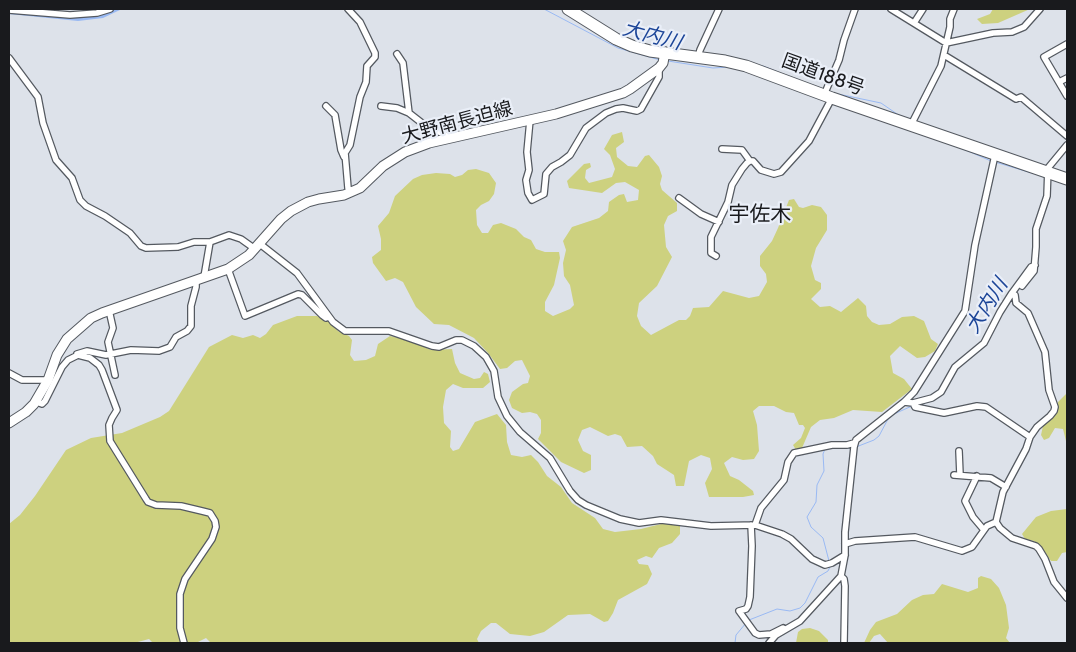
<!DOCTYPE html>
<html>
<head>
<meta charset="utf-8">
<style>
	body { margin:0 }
	#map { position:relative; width:1076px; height:652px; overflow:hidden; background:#dde2ea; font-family:Cabin,sans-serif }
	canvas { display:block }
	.frame { position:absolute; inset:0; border:10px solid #191a1d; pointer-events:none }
</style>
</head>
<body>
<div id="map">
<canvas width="1076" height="652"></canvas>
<div class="frame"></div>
</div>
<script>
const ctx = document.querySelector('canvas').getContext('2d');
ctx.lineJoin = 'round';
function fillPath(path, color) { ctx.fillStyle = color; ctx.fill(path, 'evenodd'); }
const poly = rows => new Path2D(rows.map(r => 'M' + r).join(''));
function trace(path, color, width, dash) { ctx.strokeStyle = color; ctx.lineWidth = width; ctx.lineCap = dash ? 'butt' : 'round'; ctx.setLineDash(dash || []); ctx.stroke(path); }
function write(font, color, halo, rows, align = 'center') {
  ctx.font = font + ' Cabin,"Noto Sans JP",sans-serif'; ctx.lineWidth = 4.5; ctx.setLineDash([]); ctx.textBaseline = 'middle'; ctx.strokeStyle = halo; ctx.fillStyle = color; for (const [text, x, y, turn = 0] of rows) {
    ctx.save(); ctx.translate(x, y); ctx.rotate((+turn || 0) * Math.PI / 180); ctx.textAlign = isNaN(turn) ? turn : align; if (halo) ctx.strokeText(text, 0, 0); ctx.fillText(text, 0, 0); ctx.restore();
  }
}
fillPath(poly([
	[993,9,1030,9,998,23,982,24,977,19,990,14],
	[622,132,624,142,616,148,617,157,628,166,637,167,645,156,649,155,659,167,662,176,660,184,662,190,677,203,677,211,668,216,664,225,666,247,672,257,657,286,639,303,637,316,641,326,651,335,679,320,686,320,690,316,693,308,709,307,723,291,749,298,759,296,767,282,766,274,760,266,760,256,772,241,778,228,789,200,794,199,799,207,803,208,812,205,821,207,827,215,827,230,816,248,811,266,815,280,821,283,821,289,811,299,820,307,830,306,841,312,858,298,866,306,867,316,872,322,879,325,890,324,902,317,914,316,924,321,931,339,938,344,935,351,925,357,917,358,900,346,890,356,893,373,904,379,912,389,882,412,853,410,834,418,820,420,811,427,802,448,796,450,793,445,801,438,805,428,803,425,799,425,794,413,786,412,774,406,759,406,753,411,757,425,759,451,754,459,743,460,732,457,724,463,730,476,739,480,753,491,754,495,743,497,709,497,705,483,712,469,710,458,701,455,689,461,684,486,676,486,674,475,657,464,653,456,642,446,627,447,621,436,615,434,608,436,590,427,582,430,578,440,583,451,591,455,591,470,584,473,561,462,538,439,541,433,541,420,537,414,530,412,522,413,512,408,509,400,512,392,523,384,528,383,530,376,522,360,515,361,507,368,500,369,488,353,474,338,449,325,434,324,416,307,403,282,395,278,386,281,373,263,372,257,381,250,381,239,378,226,389,213,395,196,413,179,422,175,436,173,450,174,455,177,462,175,468,170,476,169,489,173,496,183,494,194,489,201,481,205,476,210,477,225,482,233,488,233,493,225,501,223,516,229,524,237,531,240,536,249,545,252,559,252,560,258,554,285,545,302,545,311,553,316,570,309,574,305,570,285,564,276,563,263,566,250,563,241,572,227,599,218,608,211,609,202,619,195,624,194,627,202,638,200,639,190,625,182,616,183,602,193,569,188,567,181,584,164,590,163,591,167,586,170,585,178,589,183,612,177,615,169,610,155,604,149,612,135],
	[297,316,317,316,324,320,329,320,338,331,349,336,352,340,350,355,354,361,366,360,375,356,378,344,390,336,411,341,431,350,452,349,455,363,460,373,474,379,480,378,484,372,488,374,490,382,483,388,463,388,453,384,446,390,443,407,444,423,451,431,450,447,453,451,459,449,475,422,497,414,506,425,507,442,511,455,522,457,531,455,538,462,547,476,561,487,572,503,595,518,603,529,615,532,641,529,665,523,680,525,680,534,672,543,659,548,652,558,646,556,637,560,639,564,648,565,652,574,647,584,618,600,613,613,608,621,604,622,590,614,568,615,544,632,530,636,510,634,496,623,491,623,481,631,477,639,479,643,211,643,206,638,196,643,153,643,149,639,134,643,9,643,9,524,20,515,35,496,66,450,91,438,122,433,160,417,169,411,209,347,232,335,243,338,253,335,260,338,266,334,273,325],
	[1067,393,1067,445,1063,429,1055,428,1049,438,1044,440,1041,435,1043,426,1057,413,1058,402],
	[1067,509,1067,552,1062,553,1057,561,1051,561,1042,548,1034,541,1025,539,1022,534,1036,517,1051,511],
	[981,576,991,579,999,588,1006,605,1009,628,1006,638,1010,643,888,643,880,634,874,636,869,643,864,643,870,630,876,622,897,614,912,600,923,595,934,594,942,584,968,592,978,588,978,578],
	[810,628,819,631,828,640,828,643,796,643,798,632,802,629]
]), '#cdd17f');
fillPath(poly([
	[116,9,122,9,103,18,78,21,9,14,9,12,56,17,81,17,102,15]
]), '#99b9f3');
trace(poly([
	[544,9,618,48,660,60],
	[668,61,713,68,729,67],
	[763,66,778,72],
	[838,94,881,103,897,114,906,118],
	[941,141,968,151,991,161],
	[995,162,1032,173],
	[1033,229,1037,219],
	[856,447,874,440,879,436,888,419,894,414,912,406],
	[836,448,852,448],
	[825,449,823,454,824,471,817,485,816,502,807,517,811,527,823,538,829,561],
	[749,620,777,609,790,611,800,608,805,603,818,577,828,571,830,567],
	[735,643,736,635,746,623]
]), '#99b9f3', 1);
const street = poly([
	[348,9,360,22,375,53,375,57,367,66,366,82,360,97,350,145,345,153,348,188,352,192],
	[891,9,946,43,993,33,1012,32,1024,27,1040,9],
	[9,10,70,15,97,13,110,9],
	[914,23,923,9],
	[1067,44,1044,57,1067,96],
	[397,54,403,63,409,113,427,127,446,135,448,138],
	[944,55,1016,99,1021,97,1067,136],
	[698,57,700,50,719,9],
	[9,58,38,97,43,123,56,160,72,178,80,200,86,206,105,216,130,233,141,246,146,248,178,247,194,242,210,242,229,235,241,239,255,249],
	[1059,82,1067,78],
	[824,95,839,60,844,40,855,9],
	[326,106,335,115,341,150,344,157],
	[381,106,397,108,409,113],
	[530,120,527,152,529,170,526,180,528,193,532,200,544,194,546,174,552,167,561,162,570,155,586,128,606,113,616,109,623,108,637,111,641,109,659,77,659,68],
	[911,125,941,66,950,27,950,19,954,9],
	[722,149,742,150,750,161],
	[679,198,701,214,719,222],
	[260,244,297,273,333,322,345,331,389,331,432,346,439,347,456,340,462,340,474,346,486,357,494,371,498,397,507,416,520,432,550,458,570,491,578,500,586,505,620,519,639,523,661,520,711,526,755,525,782,534,791,539,812,559,825,565,832,563,845,555],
	[716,256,711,253,711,237,728,202,732,185,742,169,747,163,750,161,753,161,761,170,774,174,781,172,809,141,832,98],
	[228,269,245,316,298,294,302,295,322,315,326,318,329,317],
	[204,277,210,242],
	[1022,286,1034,271,1036,247,1036,229,1047,196,1048,168,1067,145],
	[1012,293,1015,295,1016,303,1028,313,1045,352,1049,390,1055,407,1054,411,1050,416,1037,427,1030,437,1026,449,1003,492,996,522,1000,528,1012,538,1036,546,1039,549,1045,559,1054,582,1067,598],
	[109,310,113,328,108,342,115,375],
	[77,354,87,351,106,355,131,350,159,351,170,347,176,337,187,331,191,326,191,306,196,287,196,280],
	[9,373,22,380,48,380],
	[36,402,42,404,45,401,62,367,68,360,78,355,90,358,99,365,102,370,117,410,112,418,109,425,110,441,146,499,148,502,156,505,181,506,202,511,210,513,215,521,216,527,212,539,185,579,180,594,180,628,184,643],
	[904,402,913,403,932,398,941,392,955,367,984,343,1000,312,1012,293,1031,267,1035,265],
	[913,403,915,407,944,413,977,406,986,407,1030,437],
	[959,451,960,475],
	[954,475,991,478,1006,487],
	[977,476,965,501,973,517,984,530],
	[751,525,752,546,750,597,748,606,746,609,739,611,755,633,759,635,771,634,783,628],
	[755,525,761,508,784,480,788,462,794,453,832,445,847,445,854,443],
	[845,544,855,541,915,537,962,551,972,547,987,526,996,522],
	[841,576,844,579,845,586,844,643],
	[769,643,776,635,800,621,841,576,845,555,845,532,854,447,856,440,904,402,914,392,965,311,975,245,995,155]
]);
const secondary = poly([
	[9,423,26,412,34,404,48,380,57,355,67,339,91,318,102,313,228,269,249,255,281,219,291,211,308,202,319,199,344,195,360,188,383,166,405,152,429,143,556,114,623,93,630,89,659,68,663,63,665,52]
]);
const highway = poly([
	[568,9,616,39,632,46,650,51,725,61,746,66,832,98,1067,179]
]);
trace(street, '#545960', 8);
trace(secondary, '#545960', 11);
trace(highway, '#545960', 13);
trace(street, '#fff', 5.5);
trace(secondary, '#fff', 9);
trace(highway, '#fff', 11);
write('19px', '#191a1d', '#eaeff8', [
	["国道188号",823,75,20],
	["大野南長迫線",457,123,-15]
]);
write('italic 20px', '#1c4598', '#eaeff8', [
	["大内川",652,36,15],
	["大内川",987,306,-58]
]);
write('21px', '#191a1d', '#eaeff8', [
	["宇佐木",760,215]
]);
</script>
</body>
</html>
